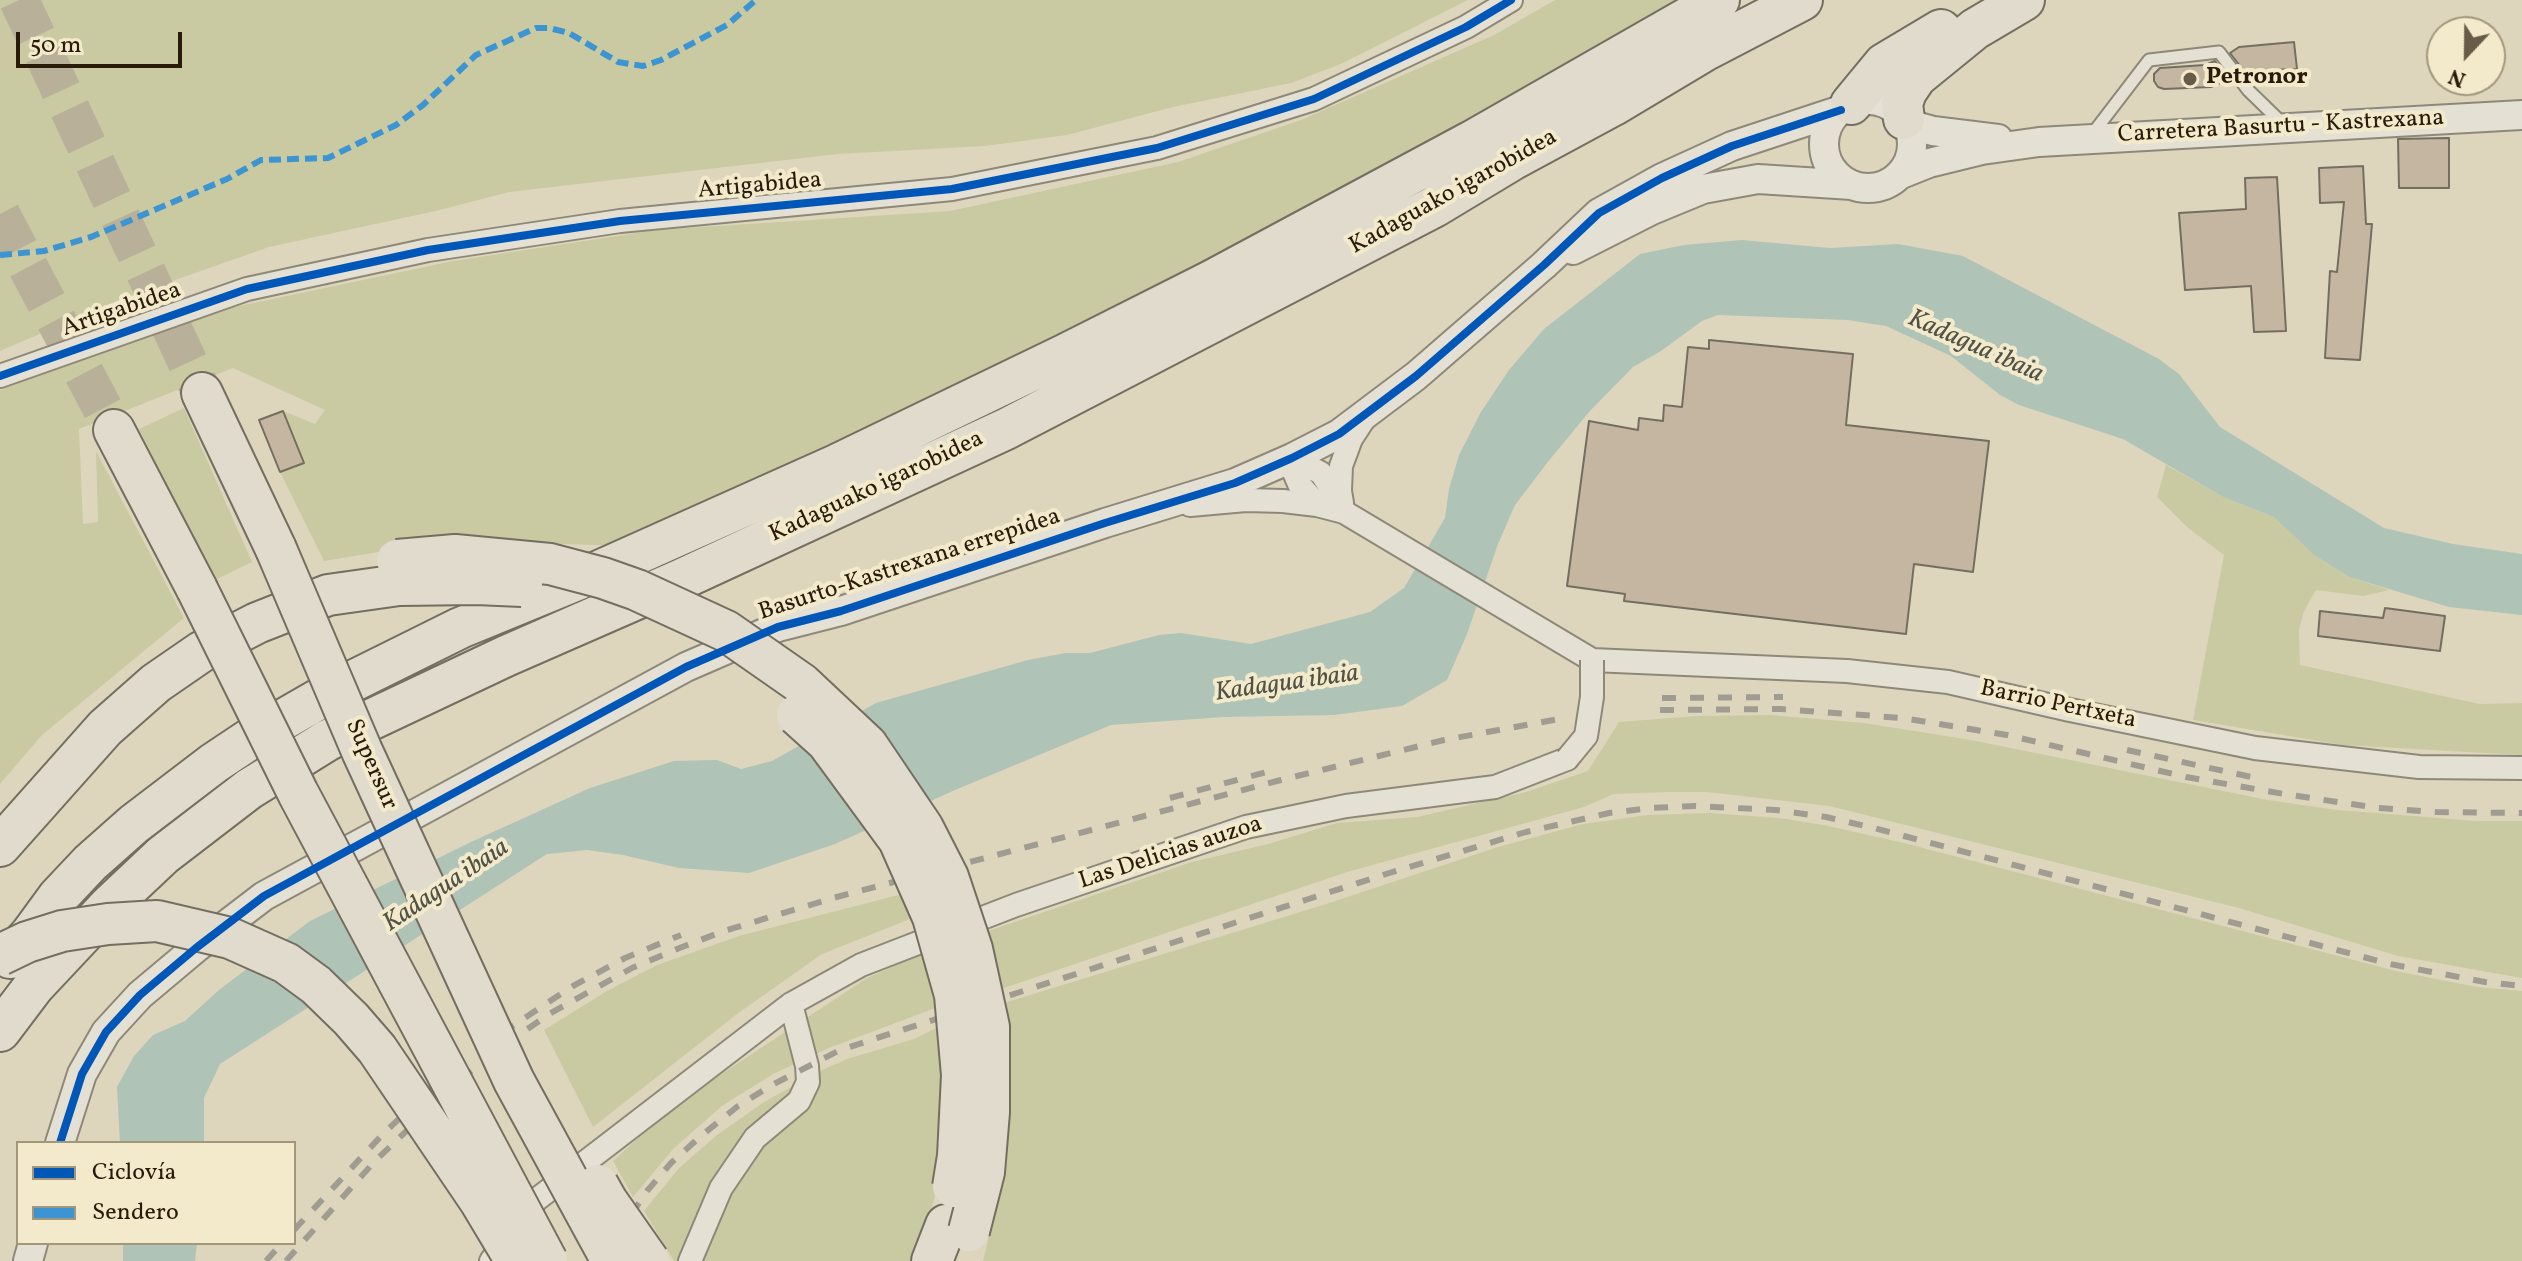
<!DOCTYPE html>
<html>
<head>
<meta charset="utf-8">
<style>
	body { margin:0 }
	#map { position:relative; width:2522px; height:1261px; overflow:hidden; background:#ddd6bd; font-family:Vollkorn,serif }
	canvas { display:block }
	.legend { position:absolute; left:16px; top:1141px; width:280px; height:104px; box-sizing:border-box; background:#f2eacb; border:2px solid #a2977d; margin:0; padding:10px 14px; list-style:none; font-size:24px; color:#291a09 }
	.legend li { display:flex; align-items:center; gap:16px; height:40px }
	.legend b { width:40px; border:2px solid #a2977d }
	.north { position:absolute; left:2426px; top:16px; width:80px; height:80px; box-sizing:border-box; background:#f2eacb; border:2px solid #a2977d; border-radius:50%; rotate:202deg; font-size:22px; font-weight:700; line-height:32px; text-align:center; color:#291a09 }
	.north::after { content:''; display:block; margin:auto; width:28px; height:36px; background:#685c48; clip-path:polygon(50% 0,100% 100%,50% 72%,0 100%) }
	.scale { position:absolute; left:16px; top:32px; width:166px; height:36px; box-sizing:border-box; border:4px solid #291a09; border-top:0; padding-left:10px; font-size:24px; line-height:28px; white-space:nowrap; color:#291a09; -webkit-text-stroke:6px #f2eacb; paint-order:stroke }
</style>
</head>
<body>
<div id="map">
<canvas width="2522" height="1261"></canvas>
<ul class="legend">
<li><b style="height:10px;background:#0057b8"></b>Ciclovía</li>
<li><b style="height:10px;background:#3c94d2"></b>Sendero</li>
</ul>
<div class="north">N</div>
<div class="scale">50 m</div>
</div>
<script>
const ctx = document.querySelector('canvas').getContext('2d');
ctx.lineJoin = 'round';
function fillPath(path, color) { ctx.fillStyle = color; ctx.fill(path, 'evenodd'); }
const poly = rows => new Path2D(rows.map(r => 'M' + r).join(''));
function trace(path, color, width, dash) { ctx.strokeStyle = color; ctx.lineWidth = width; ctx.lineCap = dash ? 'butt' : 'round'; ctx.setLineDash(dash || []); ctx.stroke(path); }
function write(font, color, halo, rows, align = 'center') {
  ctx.font = font + ' Vollkorn,serif'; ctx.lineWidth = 8; ctx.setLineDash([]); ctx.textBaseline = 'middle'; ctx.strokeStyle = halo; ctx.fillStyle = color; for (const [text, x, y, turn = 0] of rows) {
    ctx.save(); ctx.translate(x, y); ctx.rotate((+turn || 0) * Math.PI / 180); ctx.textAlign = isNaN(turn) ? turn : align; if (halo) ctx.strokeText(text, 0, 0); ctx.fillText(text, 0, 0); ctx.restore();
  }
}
fillPath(poly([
	[0,0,1468,0,1341,64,1291,83,1173,107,1067,135,985,146,838,154,509,192,440,210,269,247,124,298,0,351],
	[1555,0,1683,0,1475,121,948,392,623,546,451,540,324,561,280,472,303,462,283,411,315,424,325,410,233,368,79,429,83,524,98,522,96,451,184,618,42,735,0,784,0,390,182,318,453,261,656,230,950,211,1178,162,1301,120,1494,35],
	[184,408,252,562,215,580,139,429],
	[2166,465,2223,497,2274,517,2314,555,2349,577,2389,590,2363,596,2316,590,2304,611,2299,630,2300,665,2480,704,2522,703,2522,755,2343,745,2193,720,2224,555,2188,528,2157,497],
	[1769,715,1864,723,1971,740,2268,800,2337,810,2476,821,2522,821,2522,978,2398,956,2239,908,1829,806,1707,792,1669,792,1614,794,1584,807,1347,872,998,990,988,931,1192,862,1268,844,1337,823,1417,817,1526,792,1588,771,1619,722,1697,716],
	[1709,813,1779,818,1824,825,1904,843,2396,971,2477,987,2522,991,2522,1261,983,1261,997,1202,1004,1003,1323,905,1498,847,1583,824,1648,815],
	[906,893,915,917,822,954,737,1014,593,1127,544,1030,607,991,657,965,739,936],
	[925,952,938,1007,829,1048,773,1074,722,1106,674,1148,633,1197,613,1161,673,1106,867,978],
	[942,1025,948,1089,938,1184,926,1229,913,1261,674,1261,644,1211,679,1168,717,1135,764,1102,820,1071,847,1059,914,1039]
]), '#c9caa1');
fillPath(poly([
	[1742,240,1830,248,1898,244,1963,256,2159,359,2179,374,2220,427,2384,528,2453,544,2522,554,2522,615,2449,607,2349,577,2314,555,2274,517,2223,497,2123,439,2019,405,2000,395,1951,356,1886,326,1848,320,1718,315,1702,321,1661,351,1633,367,1589,412,1547,463,1515,505,1498,544,1467,634,1447,680,1402,706,1334,715,1223,717,1111,725,955,790,835,844,749,873,679,868,623,855,587,850,547,854,220,1064,204,1098,204,1143,120,1143,117,1087,134,1056,153,1035,185,1021,219,990,310,921,471,842,590,788,674,761,717,760,741,769,772,761,876,703,1028,660,1066,653,1090,653,1159,635,1181,633,1251,644,1370,612,1404,588,1445,518,1449,489,1459,455,1481,412,1509,370,1544,329,1640,254,1684,245],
	[123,1243,197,1243,195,1261,123,1261]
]), '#afc3b7');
const building = poly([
	[2294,42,2297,69,2244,71,2230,53,2239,47,2294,42],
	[2215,61,2229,79,2211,87,2164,89,2158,87,2154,81,2154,74,2160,68,2205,65,2215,61],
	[2449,138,2449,188,2399,188,2398,139,2449,138],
	[2363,166,2366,224,2372,224,2360,360,2325,358,2330,271,2337,272,2344,202,2320,203,2319,168,2363,166],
	[2277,177,2286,331,2254,332,2251,286,2185,290,2179,213,2246,209,2245,178,2277,177],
	[1709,340,1853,354,1846,425,1989,441,1973,572,1914,564,1906,634,1624,601,1625,594,1567,586,1589,421,1638,430,1639,418,1663,421,1664,405,1682,407,1688,347,1709,349,1709,340],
	[283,411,304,463,280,472,259,420,283,411],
	[2385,608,2445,616,2440,651,2318,636,2320,611,2383,618,2385,608]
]);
fillPath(building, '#c4b6a1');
trace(building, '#746e60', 2);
trace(poly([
	[19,0,202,393],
	[0,214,114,430]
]), '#b9b099', 40, [40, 20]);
const service = poly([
	[2090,137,2149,60,2219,52,2248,90,2282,123]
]);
const minor = poly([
	[0,376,247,289,428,250,620,221,952,189,1157,148,1314,99,1466,27,1511,0],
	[1342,503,1340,491,1341,466,1351,439,1364,419],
	[1190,505,1246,500,1283,501,1317,505,1344,512,1592,660,1847,671,1948,682,2070,710,2255,748,2419,767,2522,768],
	[1317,505,1299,484,1293,470,1292,458,1321,473,1343,508],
	[491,1261,536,1200,791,1004,861,965,1016,905,1246,827,1346,806,1495,787,1567,759],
	[690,1261,721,1188,755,1138,799,1101,808,1082,807,1066,791,1004]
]);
const tertiary = poly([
	'1824 144a44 44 0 1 1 88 0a44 44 0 1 1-88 0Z',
	[1908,124,1933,131,1998,139],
	[1899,175,1929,163,1982,150,2039,142,2522,115],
	[1573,250,1652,210,1703,189,1758,179,1852,185],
	[60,1143,82,1074,106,1032,140,995,196,948,264,896,686,667,778,627,841,611,1105,523,1235,483,1292,458,1339,434,1416,376,1544,265,1599,213,1662,178,1732,146,1841,110],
	[28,1261,33,1243]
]);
const motorway = poly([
	[1851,104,1884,64,1941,30],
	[1904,119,1902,104,1906,92,1916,77,1975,29,2024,0],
	[202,393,276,549],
	[114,430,197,589],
	[0,846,105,728,156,683,201,652,257,623,328,595,399,585],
	[10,958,31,934,58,897,90,863,134,824,214,763,253,737,333,691,460,628,599,571,836,465,1064,355,1211,281,1472,141,1719,0],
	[0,1031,34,986,110,905,163,855,249,789,328,740,506,656,682,579,1006,429,1434,207,1512,160,1612,106,1704,51,1802,0],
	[932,1261,946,1225]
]);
trace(service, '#8e8878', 15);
trace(minor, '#8e8878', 26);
trace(tertiary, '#8e8878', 32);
trace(motorway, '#746e60', 44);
trace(service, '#e4e1d4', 11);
trace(minor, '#e4e1d4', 22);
trace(tertiary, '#e4e1d4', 28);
trace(motorway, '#e0dbcc', 40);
trace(poly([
	[1662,698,1783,697],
	[1660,710,1781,709,1902,718,2007,735,2186,777,2284,794,2378,808,2436,812,2522,813],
	[2127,750,2256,778],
	[1170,798,1274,770],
	[502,1033,573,986,625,958,681,935],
	[294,1230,383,1134,439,1081,470,1056],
	[266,1261,282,1243],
	[286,1261,375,1161,462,1078,509,1042,549,1014,632,968,677,949,724,931,833,898,1281,780,1444,740,1559,719],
	[600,1261,647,1191,671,1163,701,1136,738,1106,772,1085,840,1050,1386,874,1526,832,1609,813,1651,808,1695,806,1776,810,1826,817,1870,827,2390,964,2485,982,2522,986]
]), '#a19c91', 6, [14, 14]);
const minorBridge = poly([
	[1567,759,1586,736,1592,697,1592,660]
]);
const motorwayBridge = poly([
	[276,549,362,751,514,1081,612,1261],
	[397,560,455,555,550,564,603,578,637,590,726,631,802,684,867,745,923,828,948,877,972,949,989,1027,989,1112,984,1172,969,1231],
	[399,585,476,584,522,586],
	[197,589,298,793,547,1261],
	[797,715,827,742,899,840,933,917,955,995,962,1075,958,1156,953,1187],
	[0,955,27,942,62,931,108,924,157,921,230,938,286,963,316,985,351,1019,377,1049,480,1201,516,1261],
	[598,1185,607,1201,649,1261]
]);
trace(minorBridge, '#8e8878', 26, []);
trace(motorwayBridge, '#746e60', 44, []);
trace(minorBridge, '#e4e1d4', 22);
trace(motorwayBridge, '#e0dbcc', 40);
trace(poly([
	[0,255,44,251,91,237,227,179,261,160,328,158,396,125,423,105,476,55,536,28,549,28,569,33,618,62,643,66,661,60,727,25,756,0]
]), '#3c94d2', 6, [12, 6]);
trace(poly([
	[0,376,247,289,428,250,620,221,952,189,1157,148,1314,99,1466,27,1511,0],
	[60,1143,82,1074,106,1032,140,995,196,948,264,896,686,667,778,627,841,611,1105,523,1235,483,1292,458,1339,434,1416,376,1544,265,1599,213,1662,178,1732,146,1841,110]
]), '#0057b8', 8);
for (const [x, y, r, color] of [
	[2190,79,8,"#685c48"]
]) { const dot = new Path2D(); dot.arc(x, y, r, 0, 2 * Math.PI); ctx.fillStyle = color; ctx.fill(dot); trace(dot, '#f2eacb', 3); }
write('bold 24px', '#291a09', '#f2eacb', [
	["Petronor",2206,79]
], 'left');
write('24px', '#291a09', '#f2eacb', [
	["Carretera Basurtu - Kastrexana",2281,128,-3],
	["Artigabidea",760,187,-5],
	["Kadaguako igarobidea",1454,193,-29],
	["Artigabidea",122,311,-19],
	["Kadaguako igarobidea",877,488,-25],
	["Basurto-Kastrexana errepidea",910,566,-18],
	["Barrio Pertxeta",2058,706,12],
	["Supersur",370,765,66],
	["Las Delicias auzoa",1171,854,-18]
]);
write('italic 26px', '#515245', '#f2eacb', [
	["Kadagua ibaia",1975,348,24],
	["Kadagua ibaia",1287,685,-8],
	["Kadagua ibaia",447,887,-34]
]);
</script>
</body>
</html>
